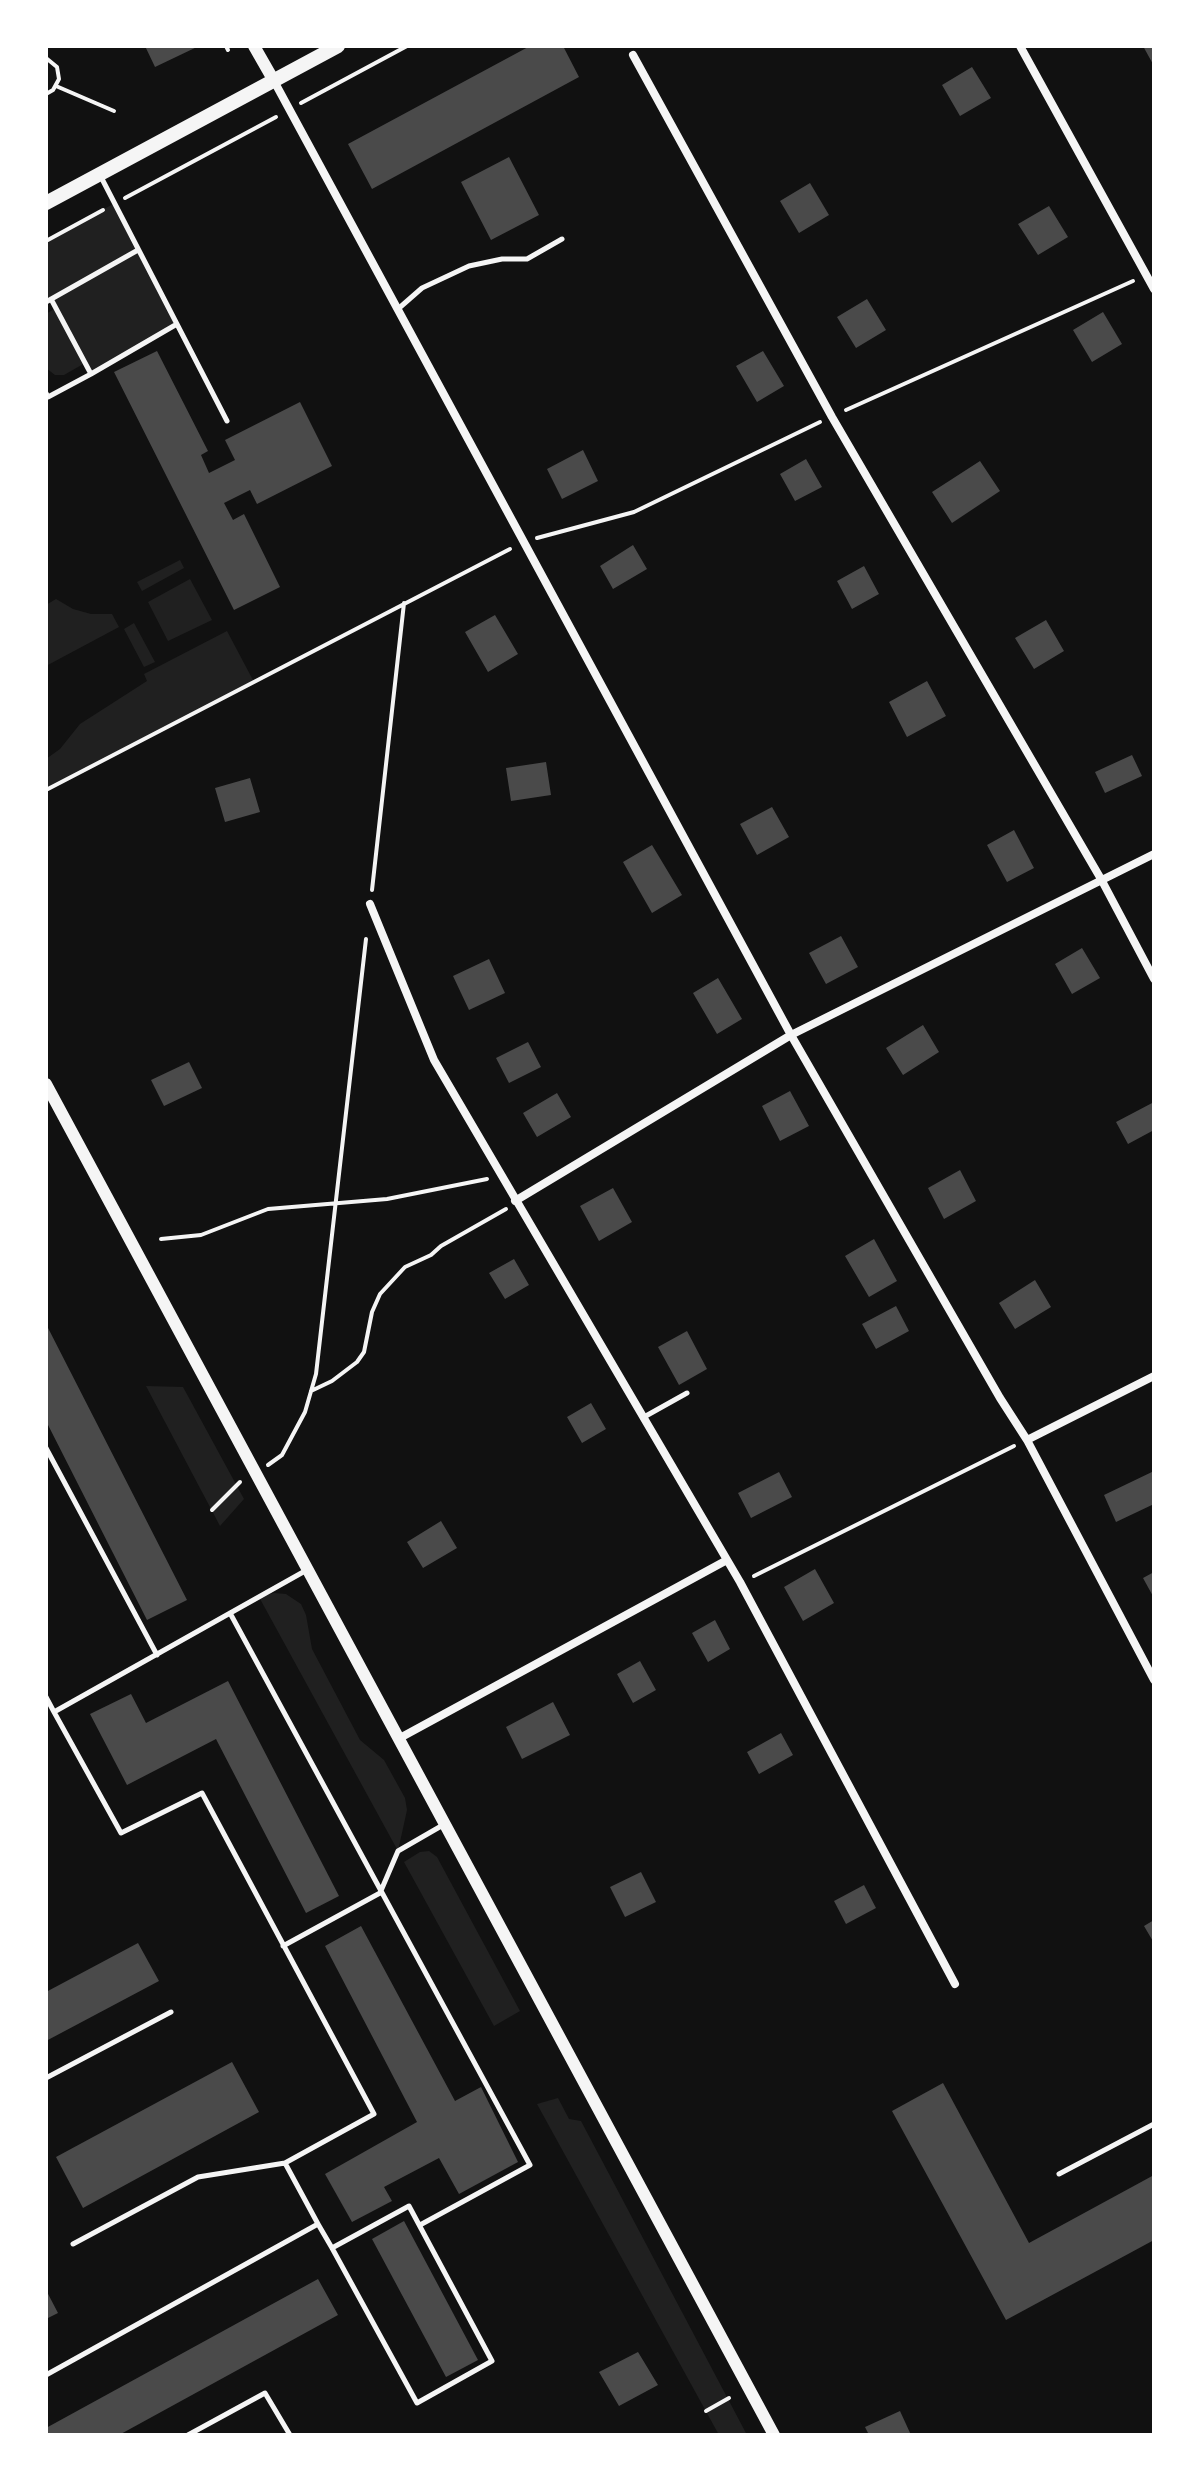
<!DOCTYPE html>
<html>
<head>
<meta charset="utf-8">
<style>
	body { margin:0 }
	#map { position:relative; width:1200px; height:2481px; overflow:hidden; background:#111; font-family:"Sofia Sans Condensed",sans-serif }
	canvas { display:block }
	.frame { position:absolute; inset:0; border:48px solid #fff; pointer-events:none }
</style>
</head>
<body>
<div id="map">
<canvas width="1200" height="2481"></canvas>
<div class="frame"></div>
</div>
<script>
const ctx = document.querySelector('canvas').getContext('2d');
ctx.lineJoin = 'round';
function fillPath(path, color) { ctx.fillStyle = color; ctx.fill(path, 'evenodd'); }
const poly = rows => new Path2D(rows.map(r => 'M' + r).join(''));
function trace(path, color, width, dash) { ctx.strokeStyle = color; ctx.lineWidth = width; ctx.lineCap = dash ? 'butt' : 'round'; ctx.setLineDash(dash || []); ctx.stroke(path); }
fillPath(poly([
	[115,203,177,324,91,374,85,363,64,375,55,375,46,368,46,314,56,308,51,299,46,302,46,241],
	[180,560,184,568,142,591,137,582],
	[190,579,212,620,168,641,148,602],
	[56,599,73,609,91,614,112,614,119,627,46,666,46,605],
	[134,623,155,662,144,667,124,629],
	[227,631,254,682,46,790,46,759,60,749,80,724,147,681,144,674],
	[146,1386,183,1387,244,1499,220,1526],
	[274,1593,286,1594,301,1604,306,1615,312,1649,360,1740,384,1760,405,1798,407,1810,398,1851,259,1597],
	[429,1851,437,1857,520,2011,494,2026,404,1862,420,1852],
	[558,2098,569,2119,581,2121,747,2435,719,2435,537,2104]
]), '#202020');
fillPath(poly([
	[145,46,199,46,155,67],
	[530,46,563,46,579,77,372,189,348,144],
	[1143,46,1154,46,1154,66],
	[972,67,991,98,960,116,942,85],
	[509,157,539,215,491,240,461,182],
	[810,183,829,215,799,233,780,201],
	[1049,206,1068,237,1038,255,1018,224],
	[867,299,886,330,856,348,837,317],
	[1103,312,1122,344,1092,362,1073,330],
	[157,351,208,451,201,455,209,473,235,460,225,440,300,402,332,466,257,504,250,490,224,503,233,520,244,514,280,587,234,610,114,372],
	[763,351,784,386,757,402,736,366],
	[583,450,598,481,562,499,547,469],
	[806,459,822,487,795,501,780,474],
	[980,461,1000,491,952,523,932,492],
	[633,545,647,569,613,589,600,566],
	[864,566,879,594,852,609,837,581],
	[495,615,518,654,488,672,465,632],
	[1046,620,1064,651,1034,669,1015,638],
	[927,681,946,716,907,737,889,702],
	[1132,755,1142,776,1105,793,1095,772],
	[546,762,551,795,511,801,506,768],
	[250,778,260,812,225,822,215,788],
	[772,807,789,837,757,855,740,824],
	[1014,830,1034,868,1007,882,987,845],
	[652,845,682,895,652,913,623,862],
	[841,936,858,967,826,984,809,953],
	[1082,948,1100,978,1072,994,1055,964],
	[489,959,505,993,469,1010,453,976],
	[718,978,742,1019,717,1034,693,993],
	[923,1025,939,1052,903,1075,886,1048],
	[528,1042,541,1067,509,1083,496,1058],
	[189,1062,202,1088,164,1106,151,1080],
	[790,1091,809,1126,780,1141,762,1106],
	[557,1093,571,1117,537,1137,523,1113],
	[1154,1102,1154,1130,1128,1144,1116,1122],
	[960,1170,976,1201,944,1219,928,1188],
	[613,1188,632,1222,599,1241,580,1206],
	[874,1239,897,1281,869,1297,845,1256],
	[514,1259,529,1285,505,1299,489,1273],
	[1035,1280,1051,1307,1015,1329,999,1303],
	[896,1306,909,1331,876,1349,862,1324],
	[46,1324,187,1600,147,1620,46,1421],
	[687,1331,707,1369,679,1385,658,1347],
	[591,1403,606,1429,582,1443,567,1417],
	[1154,1471,1154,1504,1116,1522,1104,1495],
	[779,1472,792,1497,751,1518,738,1493],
	[441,1521,457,1548,423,1568,407,1542],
	[815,1569,834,1603,803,1621,784,1587],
	[1154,1572,1154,1598,1143,1578],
	[715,1620,730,1649,708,1662,692,1633],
	[640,1661,656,1690,633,1703,617,1674],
	[228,1681,339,1896,306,1913,216,1739,127,1785,90,1714,131,1694,146,1723],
	[553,1702,570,1735,522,1759,506,1727],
	[781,1733,793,1755,759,1774,747,1752],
	[641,1872,656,1902,625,1917,610,1887],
	[864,1885,876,1908,846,1924,834,1901],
	[1154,1920,1154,1943,1144,1926],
	[361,1926,455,2101,481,2087,518,2162,459,2194,439,2158,384,2187,392,2201,352,2222,325,2174,417,2122,325,1946],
	[138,1943,159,1981,46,2041,46,1992],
	[232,2062,259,2112,83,2208,56,2157],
	[943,2083,1029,2243,1154,2175,1154,2240,1006,2320,892,2111],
	[404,2221,478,2360,446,2377,372,2239],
	[318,2279,338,2315,119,2435,46,2435,46,2428],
	[46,2290,58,2313,46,2319],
	[638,2352,658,2385,619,2406,599,2372],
	[900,2411,911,2435,869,2435,865,2427]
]), '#4a4a4a');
trace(poly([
	[226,46,228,50],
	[46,58,57,67,59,79,53,90,46,94],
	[56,86,114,111],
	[301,103,407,46],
	[125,198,276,117],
	[46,241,103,210],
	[846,410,1133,281],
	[537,538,634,512,820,422],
	[46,790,510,549],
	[372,890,404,603],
	[161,1239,201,1235,268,1209,387,1199,487,1179],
	[311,1391,332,1381,357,1362,364,1352,372,1312,380,1294,405,1267,431,1255,441,1246,506,1209],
	[268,1465,282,1455,305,1412,316,1374,366,939],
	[212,1510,240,1482],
	[754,1576,1014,1446],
	[706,2411,729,2398]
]), '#f5f5f5', 4);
trace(poly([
	[100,175,227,421],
	[51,299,91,374,177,324],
	[46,302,138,250],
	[398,309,422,288,469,266,502,259,527,259,562,239],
	[46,393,48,397,91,374],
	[644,1417,687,1393],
	[46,1448,157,1655],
	[305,1571,54,1712,121,1833,202,1793,374,2114,285,2163,318,2224],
	[230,1613,530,2165,420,2225],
	[46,1697,54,1712],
	[283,1946,380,1893,398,1851,443,1825],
	[46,2078,171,2012],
	[1059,2174,1154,2124],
	[73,2244,198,2177,285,2163],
	[46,2375,318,2224,332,2248,417,2403,492,2361,409,2206,332,2248],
	[188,2435,265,2393,290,2435]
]), '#f5f5f5', 5);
trace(poly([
	[1020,46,1154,289],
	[633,55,832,417,1101,879,1154,979],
	[274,81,791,1035,1000,1398,1027,1440,1154,1680],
	[370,904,434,1060,740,1582,955,1984],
	[515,1201,791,1035,1154,854],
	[1027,1440,1154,1376],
	[398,1739,727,1560]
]), '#f5f5f5', 8);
trace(poly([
	[254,46,274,81],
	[46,1084,774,2435]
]), '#f5f5f5', 12);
trace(poly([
	[46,203,338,46]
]), '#f5f5f5', 14);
</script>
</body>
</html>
